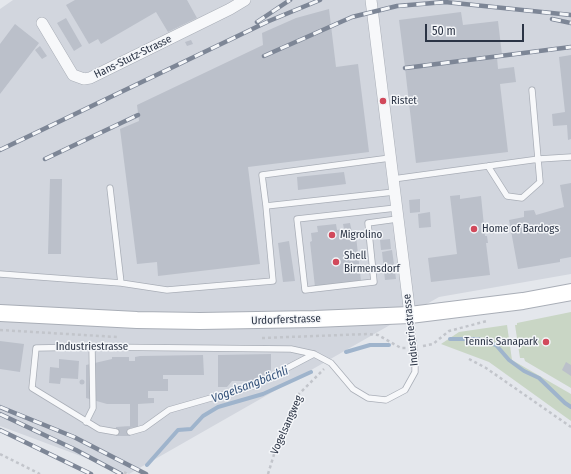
<!DOCTYPE html>
<html>
<head>
<meta charset="utf-8">
<style>
	body { margin:0 }
	#map { position:relative; width:571px; height:474px; overflow:hidden; background:#e4e7ec; font-family:"Fira Sans Condensed",sans-serif }
	canvas { display:block }
	.scale { position:absolute; left:425px; top:24px; width:99px; height:18px; box-sizing:border-box; border:2px solid #2b3445; border-top:0; padding-left:5px; font-size:12px; line-height:14px; white-space:nowrap; color:#2b3445; -webkit-text-stroke:3px #f4f6f9; paint-order:stroke }
</style>
</head>
<body>
<div id="map">
<canvas width="571" height="474"></canvas>
<div class="scale">50 m</div>
</div>
<script>
const ctx = document.querySelector('canvas').getContext('2d');
ctx.lineJoin = 'round';
function fillPath(path, color) { ctx.fillStyle = color; ctx.fill(path, 'evenodd'); }
const poly = rows => new Path2D(rows.map(r => 'M' + r).join(''));
function trace(path, color, width, dash) { ctx.strokeStyle = color; ctx.lineWidth = width; ctx.lineCap = dash ? 'butt' : 'round'; ctx.setLineDash(dash || []); ctx.stroke(path); }
function write(font, color, halo, rows, align = 'center') {
  ctx.font = font + ' "Fira Sans Condensed",sans-serif'; ctx.lineWidth = 3; ctx.setLineDash([]); ctx.textBaseline = 'middle'; ctx.strokeStyle = halo; ctx.fillStyle = color; for (const [text, x, y, turn = 0] of rows) {
    ctx.save(); ctx.translate(x, y); ctx.rotate((+turn || 0) * Math.PI / 180); ctx.textAlign = isNaN(turn) ? turn : align; if (halo) ctx.strokeText(text, 0, 0); ctx.fillText(text, 0, 0); ctx.restore();
  }
}
fillPath(poly([
	[13,0,571,0,571,274,439,297,129,474,0,426,0,9]
]), '#d2d6de');
fillPath(poly([
	[571,312,571,388,525,361,524,358,520,358,515,325,517,325,517,323],
	[507,325,512,360,571,394,571,421,489,362,441,344,459,332]
]), '#c9d6c5');
trace(poly([
	[450,339,478,339,496,345,509,360,524,371,539,378,565,403,571,407],
	[346,352,370,345,389,345],
	[147,465,178,430,191,429,203,416,218,407,263,394,311,372]
]), '#9fb4cc', 4);
fillPath(poly([
	[75,0,187,0,197,18,168,32,156,12,101,44,98,39,89,44,66,5],
	[329,9,336,67,358,64,369,152,248,167,260,264,158,276,157,262,137,264,120,129,139,121,137,105,263,45,262,33,296,18],
	[461,12,463,25,498,21,502,55,405,67,399,20],
	[66,18,82,46,74,51,57,23],
	[15,24,39,43,0,94,0,44],
	[191,40,193,44,187,46,185,42],
	[40,46,47,56,42,59,35,50],
	[571,55,571,139,568,140,567,125,553,126,552,114,565,112,559,57],
	[497,57,498,69,514,67,516,82,500,84,508,152,416,163,405,68],
	[344,172,346,184,298,190,297,177],
	[50,179,62,179,61,254,48,254],
	[571,183,571,257,560,259,560,262,518,269,509,220,524,217,524,211,534,210,536,215,564,207,560,185],
	[460,195,460,199,481,196,485,236,487,236,488,243,486,243,490,275,431,282,428,258,457,254,450,196],
	[420,199,420,212,410,213,409,200],
	[430,212,431,227,419,228,418,214],
	[350,223,353,237,356,236,361,281,315,287,310,242,312,241,311,233,318,232,317,226,336,224,337,230,344,229,343,224],
	[390,239,391,249,381,250,380,240],
	[289,241,295,281,283,282,278,243],
	[392,250,396,279,385,280,382,252],
	[0,341,24,344,20,372,0,369],
	[271,354,271,370,260,381,232,381,227,387,218,387,218,355],
	[203,355,204,375,163,375,163,379,168,379,168,391,148,391,148,398,154,398,154,403,138,404,138,427,130,428,130,404,107,404,86,398,86,365,112,359,112,357,129,357,129,361,135,361,135,357,140,356],
	[59,359,79,361,78,379,61,378,60,384,49,383,50,367,59,368],
	[566,362,571,365,571,376,562,370],
	'79.5 382a2.5 2.5 0 1 1 5 0a2.5 2.5 0 1 1-5 0Z',
	[130,426,130,436,116,436,116,427]
]), '#bbc0ca');
const service = poly([
	[390,158,262,175,266,206,394,192],
	[488,166,507,196,522,198,540,182,532,90],
	[393,179,539,159,571,157],
	[110,188,121,283],
	[396,208,297,219,305,290,374,282,368,223,397,219],
	[0,274,121,283,167,290,273,281,266,206],
	[86,422,93,408,92,347],
	[116,432,99,429,32,388,36,348,92,347,291,349,314,354,331,363,353,389,368,398,386,400,405,390,415,372,415,357,410,315],
	[130,432,144,428,169,410,253,386,314,354]
]);
const minor = poly([
	[371,0,410,315],
	[42,23,73,75,84,79,90,78,230,9,245,0]
]);
const secondary = poly([
	[0,313,137,320,200,321,315,319,410,315,523,301,571,292]
]);
trace(service, '#a9aeb7', 7);
trace(minor, '#a9aeb7', 12);
trace(secondary, '#a9aeb7', 18);
trace(poly([
	[0,330,117,337],
	[262,338,368,334,378,335,401,348,406,348],
	[423,346,433,344,449,331,487,321],
	[469,359,486,368,571,427],
	[0,454,40,474],
	[124,472,127,474],
	[268,474,276,448,299,394,324,369]
]), '#c2c5cb', 2.5, [3, 3]);
trace(service, '#f7f8fa', 5.5);
trace(minor, '#f7f8fa', 11);
trace(secondary, '#fff', 16);
const rail = poly([
	[552,19,571,23],
	[257,22,290,0],
	[264,56,352,17,397,6,445,2,571,15],
	[405,68,571,47],
	[0,150,269,21,320,0],
	[45,159,138,115],
	[0,407,74,437,146,474],
	[0,414,76,450,121,474],
	[0,430,91,474]
]);
trace(rail, '#7d8696', 4.5);
trace(rail, '#f4f6f9', 3, [9]);
for (const [x, y, r, color] of [
	[383,101,4,"#d1495b"],
	[474,229,4,"#d1495b"],
	[332,235,4,"#d1495b"],
	[336,262,4,"#d1495b"],
	[546,342,4,"#d1495b"]
]) { const dot = new Path2D(); dot.arc(x, y, r, 0, 2 * Math.PI); ctx.fillStyle = color; ctx.fill(dot); trace(dot, '#f4f6f9', 1.5); }
write('11px', '#2b3445', '#f4f6f9', [
	["Hans-Stutz-Strasse",133,57,-26],
	["Urdorferstrasse",286,320,-2],
	["Industriestrasse",411,330,-96],
	["Industriestrasse",92,347],
	["Vogelsangweg",287,425,-66]
]);
write('11px', '#2b3445', '#f4f6f9', [
	["Ristet",391,101],
	["Home of Bardogs",482,229],
	["Migrolino",340,235],
	["Shell",344,256],
	["Birmensdorf",344,269],
	["Tennis Sanapark",538,342,"right"]
], 'left');
write('italic 12px', '#34527a', '#f4f6f9', [
	["Vogelsangbächli",250,385,-21]
]);
</script>
</body>
</html>
